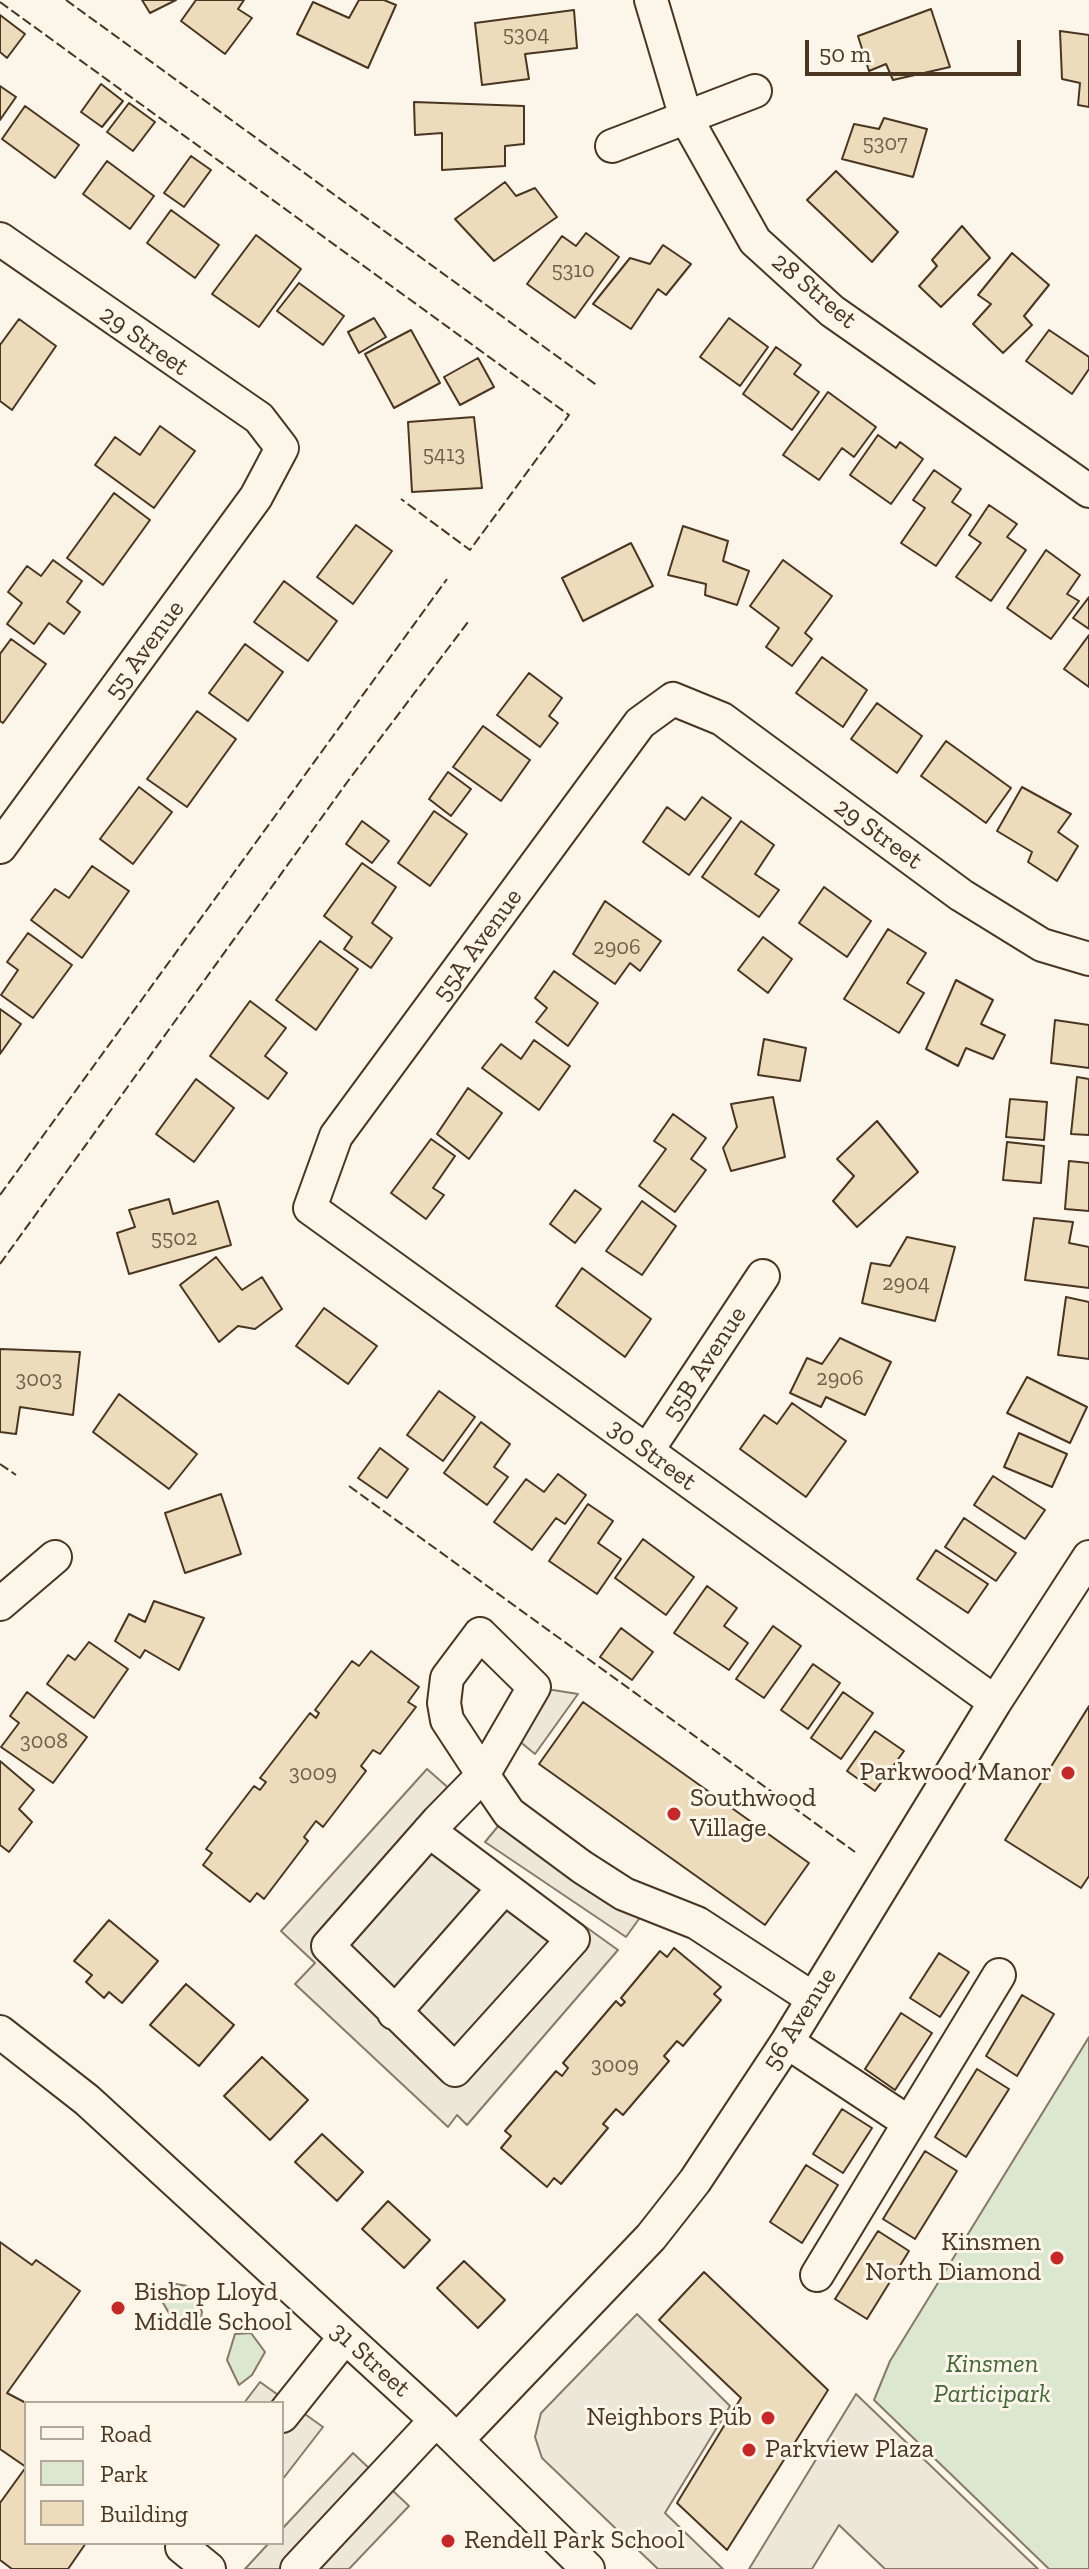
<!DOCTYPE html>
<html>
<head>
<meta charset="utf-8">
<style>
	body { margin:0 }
	#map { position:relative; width:1089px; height:2569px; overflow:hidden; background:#fbf6e9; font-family:"Zilla Slab",serif }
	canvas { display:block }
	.legend { position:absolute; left:24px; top:2401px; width:260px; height:144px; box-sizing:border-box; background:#fbf6e9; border:2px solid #b4a999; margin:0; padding:10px 14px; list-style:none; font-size:24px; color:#4a3520 }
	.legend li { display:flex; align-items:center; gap:16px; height:40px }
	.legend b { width:40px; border:2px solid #b4a999 }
	.scale { position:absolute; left:805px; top:40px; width:216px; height:36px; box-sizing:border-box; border:4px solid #4a3520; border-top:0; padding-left:10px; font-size:24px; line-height:28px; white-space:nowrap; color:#4a3520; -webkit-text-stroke:6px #fbf6e9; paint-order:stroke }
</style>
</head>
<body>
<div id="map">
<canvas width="1089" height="2569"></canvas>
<ul class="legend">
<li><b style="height:10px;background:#fbf6e9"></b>Road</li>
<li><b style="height:22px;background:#dce7d0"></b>Park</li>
<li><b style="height:22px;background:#ecdcbc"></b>Building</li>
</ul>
<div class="scale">50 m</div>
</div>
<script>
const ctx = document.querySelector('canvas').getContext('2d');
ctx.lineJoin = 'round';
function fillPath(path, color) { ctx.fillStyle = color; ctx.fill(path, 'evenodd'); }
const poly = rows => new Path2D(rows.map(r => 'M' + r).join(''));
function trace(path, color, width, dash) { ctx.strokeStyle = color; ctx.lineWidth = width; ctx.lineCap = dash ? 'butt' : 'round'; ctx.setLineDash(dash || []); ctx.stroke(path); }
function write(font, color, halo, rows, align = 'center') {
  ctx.font = font + ' "Zilla Slab",serif'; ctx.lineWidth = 6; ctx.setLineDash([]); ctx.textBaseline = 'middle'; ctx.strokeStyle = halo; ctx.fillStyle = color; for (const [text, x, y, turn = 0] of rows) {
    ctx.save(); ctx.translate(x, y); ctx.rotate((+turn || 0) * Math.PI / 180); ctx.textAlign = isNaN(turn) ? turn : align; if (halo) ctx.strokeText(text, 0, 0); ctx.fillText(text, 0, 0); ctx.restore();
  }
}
const green = poly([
	[1089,2037,1089,2569,1049,2569,874,2400,890,2361,1089,2037],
	[170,2283,193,2287,202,2312,199,2328,173,2320,159,2296,170,2283],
	[251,2333,265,2352,252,2375,239,2385,227,2360,235,2334,251,2333]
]);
fillPath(green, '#dce7d0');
trace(green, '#887966', 2);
const parking = poly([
	[534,1687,578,1694,535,1754,507,1731,534,1687],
	[427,1769,460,1798,438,1821,618,1950,467,2125,457,2115,448,2127,295,1984,315,1963,281,1931,427,1769],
	[509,1813,649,1905,626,1937,485,1842,509,1813],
	[637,2314,730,2406,665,2513,723,2569,658,2569,542,2458,535,2437,541,2413,637,2314],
	[260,2382,323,2427,282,2480,282,2403,244,2403,260,2382],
	[856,2394,1038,2569,885,2569,839,2525,812,2569,749,2569,856,2394],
	[353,2453,409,2506,349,2569,245,2569,269,2543,282,2543,282,2529,353,2453]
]);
fillPath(parking, '#ede7d9');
trace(parking, '#887966', 2);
const building = poly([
	[142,0,176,0,150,13,142,0],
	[196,0,244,0,238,9,252,18,225,54,181,21,196,0],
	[359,0,384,0,396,5,368,68,297,34,313,2,349,18,359,0],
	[931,9,950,67,893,80,886,64,869,71,858,36,931,9],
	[574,10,577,48,525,54,529,79,482,85,475,23,574,10],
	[0,15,25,34,7,58,0,52,0,15],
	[1060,31,1089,35,1089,107,1078,105,1080,83,1062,79,1060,31],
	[101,84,123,101,102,127,81,112,101,84],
	[0,86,16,97,0,120,0,86],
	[414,102,524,106,524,144,505,146,505,166,442,170,442,133,415,135,414,102],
	[129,103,155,122,133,151,107,132,129,103],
	[25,106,79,145,55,178,2,139,25,106],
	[884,118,927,129,913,177,842,159,854,124,879,129,884,118],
	[191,156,211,170,184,207,164,193,191,156],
	[107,161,154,196,130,229,83,194,107,161],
	[836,171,898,232,872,262,807,200,836,171],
	[505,182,516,196,535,188,557,217,494,261,455,219,505,182],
	[171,210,219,245,195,278,147,243,171,210],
	[962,226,990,258,941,307,919,286,937,266,932,260,962,226],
	[586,233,619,257,575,318,527,284,562,236,576,246,586,233],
	[256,235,301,269,259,327,212,294,256,235],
	[663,245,691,264,666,295,658,289,631,329,593,304,630,258,650,264,663,245],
	[1012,253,1049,285,1024,316,1032,325,1003,353,973,324,991,304,978,295,1012,253],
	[299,283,344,316,323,345,277,311,299,283],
	[374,318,386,337,359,353,348,332,374,318],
	[729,318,768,347,740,386,700,357,729,318],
	[19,319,56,346,12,410,0,401,0,345,19,319],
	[411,330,440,383,394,408,365,354,411,330],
	[1049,330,1089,357,1089,369,1072,394,1026,361,1049,330],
	[776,347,801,365,794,374,819,392,792,430,743,394,776,347],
	[478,358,494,387,460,405,444,377,478,358],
	[828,392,876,427,854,457,842,448,819,480,783,455,828,392],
	[474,417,482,488,412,492,408,422,474,417],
	[160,426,195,451,154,508,95,465,115,437,140,455,160,426],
	[878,435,896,448,900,442,923,459,891,504,850,475,878,435],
	[934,470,961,489,952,502,971,515,936,566,901,543,925,508,913,500,934,470],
	[114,493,150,520,103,585,67,558,114,493],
	[989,505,1017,524,1007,537,1026,550,991,601,956,577,981,543,969,535,989,505],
	[356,525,392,551,353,604,317,577,356,525],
	[683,526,728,541,723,561,749,571,737,605,705,595,706,584,668,575,683,526],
	[631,543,653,586,583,621,562,578,631,543],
	[1046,550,1080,575,1067,594,1079,601,1051,639,1007,608,1046,550],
	[53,560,82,581,67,602,80,612,64,634,49,623,34,644,7,624,22,603,8,592,27,566,41,576,53,560],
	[783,560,832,596,805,633,812,639,792,666,766,647,779,628,750,606,783,560],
	[284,581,337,621,308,661,254,622,284,581],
	[1089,597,1089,629,1073,618,1089,597],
	[1089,635,1089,687,1064,669,1089,635],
	[11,639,46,664,3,723,0,721,0,654,11,639],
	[245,644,283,672,248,721,209,693,245,644],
	[822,657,867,690,843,727,796,693,822,657],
	[529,673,562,698,549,716,558,723,540,747,497,715,529,673],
	[877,703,922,736,897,773,851,739,877,703],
	[197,711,236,739,187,807,147,779,197,711],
	[483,726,530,760,501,801,453,767,483,726],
	[946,741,1011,788,986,823,921,776,946,741],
	[448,772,471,789,451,816,429,799,448,772],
	[139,787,172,812,133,864,100,839,139,787],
	[1022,787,1071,814,1058,832,1078,846,1057,881,1028,862,1032,852,997,831,1022,787],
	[702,797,731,818,689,875,643,842,667,807,685,820,702,797],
	[434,811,467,834,430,886,398,863,434,811],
	[362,821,389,841,372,863,346,844,362,821],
	[741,821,774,845,755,874,779,890,759,917,702,877,741,821],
	[362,863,396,887,372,923,392,938,371,968,344,949,352,937,324,916,362,863],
	[92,866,129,891,82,958,31,920,55,889,69,898,92,866],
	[824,887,871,921,847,957,799,923,824,887],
	[605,901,661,941,640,971,630,963,615,984,573,954,605,901],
	[888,929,926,953,907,983,924,993,899,1033,844,999,888,929],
	[28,933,72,965,33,1018,1,995,18,970,7,962,28,933],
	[763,937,792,959,768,993,738,970,763,937],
	[320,941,358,969,316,1030,276,1000,320,941],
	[554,971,598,1003,568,1046,536,1022,547,1008,535,998,554,971],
	[956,980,993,1000,981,1024,1005,1035,993,1059,966,1048,958,1066,926,1049,956,980],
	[250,1001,286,1028,265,1056,287,1073,268,1099,210,1056,250,1001],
	[0,1009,21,1024,0,1054,0,1009],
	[1055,1020,1089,1025,1089,1068,1051,1063,1055,1020],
	[764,1039,806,1048,800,1081,758,1075,764,1039],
	[534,1040,570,1066,539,1110,482,1068,501,1044,521,1059,534,1040],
	[1077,1077,1089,1079,1089,1135,1071,1134,1077,1077],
	[196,1079,234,1108,194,1162,156,1134,196,1079],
	[468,1088,502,1113,469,1159,437,1134,468,1088],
	[773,1097,785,1157,731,1171,723,1148,737,1127,731,1104,773,1097],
	[1010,1099,1047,1102,1044,1140,1006,1137,1010,1099],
	[673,1114,706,1138,691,1159,706,1170,675,1212,639,1186,666,1149,654,1141,673,1114],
	[877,1121,918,1172,857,1227,833,1201,854,1176,837,1159,877,1121],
	[431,1139,455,1156,433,1188,444,1195,426,1219,391,1193,431,1139],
	[1007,1142,1044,1146,1041,1183,1003,1180,1007,1142],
	[1069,1161,1089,1163,1089,1211,1065,1209,1069,1161],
	[575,1190,601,1209,575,1243,550,1224,575,1190],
	[169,1199,173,1214,218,1201,231,1245,129,1274,117,1233,135,1227,129,1210,169,1199],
	[642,1201,676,1226,642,1275,606,1251,642,1201],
	[1034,1218,1073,1222,1069,1243,1089,1247,1089,1288,1025,1280,1034,1218],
	[907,1237,955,1247,935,1321,862,1303,871,1263,890,1266,907,1237],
	[216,1257,242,1290,262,1277,282,1309,255,1329,238,1326,219,1342,180,1285,216,1257],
	[582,1268,651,1319,625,1357,556,1306,582,1268],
	[1066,1297,1089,1302,1089,1359,1058,1355,1066,1297],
	[324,1308,377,1346,348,1384,296,1346,324,1308],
	[840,1338,891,1362,865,1415,826,1397,821,1407,790,1393,807,1358,822,1364,840,1338],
	[0,1349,80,1352,73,1415,20,1407,16,1434,0,1432,0,1349],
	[1027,1377,1087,1407,1070,1443,1007,1413,1027,1377],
	[439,1391,475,1417,443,1461,407,1435,439,1391],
	[119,1394,197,1454,169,1489,93,1432,119,1394],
	[792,1403,846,1441,806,1497,740,1449,764,1415,777,1424,792,1403],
	[481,1422,510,1444,494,1467,508,1477,487,1505,444,1473,481,1422],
	[1019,1433,1067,1454,1052,1487,1004,1467,1019,1433],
	[380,1448,408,1469,387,1498,358,1478,380,1448],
	[558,1474,586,1495,565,1524,556,1518,532,1550,494,1522,526,1479,544,1492,558,1474],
	[993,1476,1045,1510,1025,1539,974,1505,993,1476],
	[221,1494,241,1554,185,1573,165,1513,221,1494],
	[588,1504,613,1521,598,1543,621,1559,597,1594,549,1561,588,1504],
	[964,1518,1016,1553,996,1581,945,1547,964,1518],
	[643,1539,694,1577,666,1615,615,1578,643,1539],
	[936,1550,988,1584,968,1613,917,1579,936,1550],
	[707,1586,737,1608,724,1626,748,1643,729,1670,674,1633,707,1586],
	[154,1601,204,1618,179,1670,145,1650,140,1658,115,1641,129,1614,145,1622,154,1601],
	[773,1626,801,1646,764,1698,736,1679,773,1626],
	[621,1628,653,1652,632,1680,600,1657,621,1628],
	[89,1642,128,1669,94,1718,47,1684,68,1655,75,1660,89,1642],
	[371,1651,419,1687,408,1702,416,1707,380,1754,373,1750,361,1766,366,1771,323,1827,316,1821,304,1837,308,1841,264,1899,257,1893,250,1902,203,1865,212,1853,206,1849,254,1786,260,1790,266,1782,260,1778,310,1713,316,1718,319,1713,315,1710,352,1661,359,1666,371,1651],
	[813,1664,840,1683,808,1729,781,1710,813,1664],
	[27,1692,87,1737,53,1783,1,1747,19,1723,10,1716,27,1692],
	[843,1692,873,1713,841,1759,811,1738,843,1692],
	[583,1702,809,1863,765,1925,539,1764,583,1702],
	[1089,1706,1089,1876,1081,1888,1005,1840,1089,1706],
	[875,1731,904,1751,875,1791,847,1771,875,1731],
	[0,1761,34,1790,19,1809,32,1822,9,1852,0,1845,0,1761],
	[109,1920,158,1961,122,2003,109,1992,104,1998,86,1982,92,1975,74,1961,109,1920],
	[674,1948,721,1987,714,1994,721,2000,683,2046,677,2041,664,2056,669,2061,623,2115,616,2109,603,2124,608,2128,561,2184,554,2178,547,2187,501,2148,511,2136,505,2131,556,2071,562,2076,568,2068,563,2063,616,2001,621,2006,625,2002,621,1998,660,1951,667,1957,674,1948],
	[939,1953,969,1972,940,2017,910,1998,939,1953],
	[186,1984,234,2025,199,2066,150,2025,186,1984],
	[1022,1995,1054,2014,1017,2076,986,2056,1022,1995],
	[901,2013,932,2033,895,2090,865,2069,901,2013],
	[262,2057,308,2100,270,2140,224,2096,262,2057],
	[977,2069,1009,2089,966,2157,935,2137,977,2069],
	[842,2109,872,2128,843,2173,813,2154,842,2109],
	[322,2134,363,2172,337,2201,295,2162,322,2134],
	[925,2151,957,2171,915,2239,883,2219,925,2151],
	[806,2165,838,2185,802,2243,770,2222,806,2165],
	[388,2201,430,2240,404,2268,362,2229,388,2201],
	[878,2231,909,2251,867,2319,835,2299,878,2231],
	[0,2242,32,2265,36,2260,80,2291,7,2393,26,2403,26,2543,86,2543,68,2569,12,2569,0,2560,0,2503,26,2467,0,2449,0,2242],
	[464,2261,505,2300,478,2328,437,2288,464,2261],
	[704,2272,828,2390,727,2550,677,2503,741,2398,659,2320,704,2272]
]);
fillPath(building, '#ecdcbc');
trace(building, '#4a3520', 2);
const minor = poly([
	[651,0,686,118,755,241,832,311,1089,491],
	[612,146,755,91],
	[0,239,259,418,282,448,256,497,0,847],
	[647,1451,763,1276],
	[0,1604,55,1557],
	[480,1634,534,1687,483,1775,447,1720,444,1703,447,1678,480,1634],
	[995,1702,310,1208,336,1136,640,723,673,699,722,719,961,895,1042,945,1089,959],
	[429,1831,573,1939,455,2070,328,1946,438,1821,483,1775,509,1813,582,1867,624,1894,697,1923,812,1998],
	[394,2013,504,1888],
	[0,2032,87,2100,436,2420,588,2569],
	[787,2042,908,2122],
	[817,2275,999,1975],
	[282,2416,345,2337],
	[457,2440,651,2237,695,2181,787,2042,995,1702,1089,1557],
	[185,2543,182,2547,209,2569],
	[297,2569,436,2420]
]);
trace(minor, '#4a3520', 36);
trace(minor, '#fbf6e9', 32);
trace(poly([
	[66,0,598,386],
	[0,2,569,415,470,550,401,499],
	[0,1195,447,579],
	[0,1264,348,781,468,622],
	[0,1464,16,1475],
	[349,1486,855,1852]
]), '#4a3520', 2, [10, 4]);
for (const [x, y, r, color] of [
	[1068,1773,8,"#c62828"],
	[674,1814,8,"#c62828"],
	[1057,2258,8,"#c62828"],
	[118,2308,8,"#c62828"],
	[768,2418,8,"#c62828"],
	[749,2450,8,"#c62828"],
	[448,2541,8,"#c62828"]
]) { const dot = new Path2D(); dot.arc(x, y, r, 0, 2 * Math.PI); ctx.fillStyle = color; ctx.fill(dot); trace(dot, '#fbf6e9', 3); }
write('22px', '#725f47', null, [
	["5304",526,35],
	["5307",885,144],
	["5310",573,271],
	["5413",444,455],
	["2906",617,948],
	["5502",174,1239],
	["2904",906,1284],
	["2906",840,1379],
	["3003",39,1380],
	["3008",44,1742],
	["3009",313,1774],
	["3009",615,2066]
]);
write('26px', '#4a3520', '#fbf6e9', [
	["28 Street",814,291,40],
	["29 Street",144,341,35],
	["55 Avenue",145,650,-54],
	["29 Street",878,834,36],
	["55A Avenue",478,945,-54],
	["55B Avenue",705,1364,-57],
	["30 Street",652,1455,36],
	["56 Avenue",800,2019,-58],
	["31 Street",370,2360,42]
]);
write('26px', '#4a3520', '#fbf6e9', [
	["Parkwood Manor",1052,1773,"right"],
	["Southwood",690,1799],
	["Village",690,1829],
	["Kinsmen",1041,2243,"right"],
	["North Diamond",1041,2273,"right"],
	["Bishop Lloyd",134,2293],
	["Middle School",134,2323],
	["Neighbors Pub",752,2418,"right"],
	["Parkview Plaza",765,2450],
	["Rendell Park School",464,2541]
], 'left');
write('italic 26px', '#436837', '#fbf6e9', [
	["Kinsmen",992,2365],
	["Participark",992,2395]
]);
</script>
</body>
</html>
